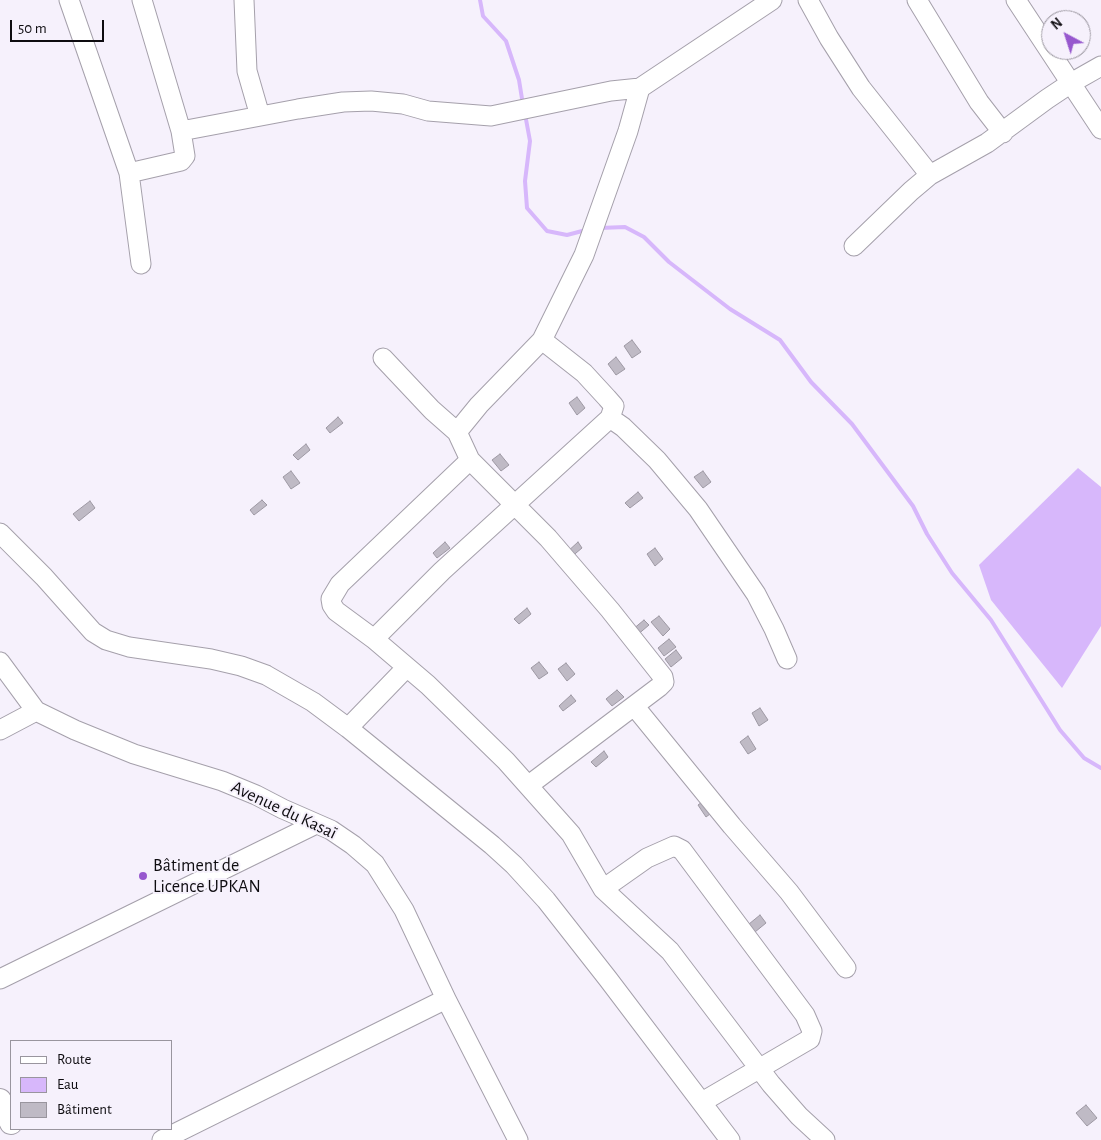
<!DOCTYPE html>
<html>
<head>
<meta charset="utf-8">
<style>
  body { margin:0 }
  #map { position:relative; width:1101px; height:1140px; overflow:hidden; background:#f6f1fc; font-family:"Alegreya Sans",sans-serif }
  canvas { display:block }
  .legend { position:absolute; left:10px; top:1040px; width:162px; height:90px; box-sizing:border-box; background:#f6f1fc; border:1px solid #99959e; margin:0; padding:6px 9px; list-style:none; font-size:15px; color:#0e0c10 }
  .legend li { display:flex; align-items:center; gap:10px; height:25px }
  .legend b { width:25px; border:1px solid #99959e }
  .north { position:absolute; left:1041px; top:10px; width:50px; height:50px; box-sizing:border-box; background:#f6f1fc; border:1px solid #99959e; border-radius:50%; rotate:320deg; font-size:14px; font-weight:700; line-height:20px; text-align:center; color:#0e0c10 }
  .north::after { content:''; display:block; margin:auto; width:18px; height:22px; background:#9758ce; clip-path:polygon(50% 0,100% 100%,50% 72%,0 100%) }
  .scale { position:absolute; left:10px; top:20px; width:94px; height:22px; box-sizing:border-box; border:2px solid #0e0c10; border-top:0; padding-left:6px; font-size:15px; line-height:18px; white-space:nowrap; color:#0e0c10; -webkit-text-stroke:4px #f6f1fc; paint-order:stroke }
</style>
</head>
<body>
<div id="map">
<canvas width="1101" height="1140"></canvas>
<ul class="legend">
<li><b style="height:6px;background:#fff"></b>Route</li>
<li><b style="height:14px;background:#d7b7fb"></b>Eau</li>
<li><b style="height:14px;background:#bfbac5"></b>Bâtiment</li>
</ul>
<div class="north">N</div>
<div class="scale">50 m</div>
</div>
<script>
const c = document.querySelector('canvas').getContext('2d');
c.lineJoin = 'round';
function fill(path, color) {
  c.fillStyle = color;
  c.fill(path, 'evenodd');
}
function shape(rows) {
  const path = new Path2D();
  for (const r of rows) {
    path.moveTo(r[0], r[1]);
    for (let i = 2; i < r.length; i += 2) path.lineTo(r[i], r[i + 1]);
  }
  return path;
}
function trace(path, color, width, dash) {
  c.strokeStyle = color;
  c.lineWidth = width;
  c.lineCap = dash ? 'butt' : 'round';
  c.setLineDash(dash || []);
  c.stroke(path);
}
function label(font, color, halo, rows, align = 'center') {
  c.font = font + ' "Alegreya Sans",sans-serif';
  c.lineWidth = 4;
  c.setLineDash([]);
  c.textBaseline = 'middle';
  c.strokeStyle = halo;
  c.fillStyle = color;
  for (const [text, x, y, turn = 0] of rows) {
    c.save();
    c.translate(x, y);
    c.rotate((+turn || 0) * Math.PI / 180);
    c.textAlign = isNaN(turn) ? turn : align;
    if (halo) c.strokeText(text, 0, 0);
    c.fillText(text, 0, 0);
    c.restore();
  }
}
fill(shape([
  [1078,468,1101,487,1101,626,1062,688,991,600,979,565]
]), '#d7b7fb');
trace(shape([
  [480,0,483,16,506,41,519,80,523,105],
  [525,114,530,141,525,181,527,208,547,231,567,235,586,230],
  [600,228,625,227,644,237,669,262,730,309,780,340,811,382,852,424,913,506,927,534,952,573,991,620,1060,730,1084,758,1101,768]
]), '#d7b7fb', 4);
const building = shape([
  [632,340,641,352,632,358,624,346,632,340],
  [616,357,625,369,616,375,608,364,616,357],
  [577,397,585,408,577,415,569,403,577,397],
  [338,417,343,423,330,433,326,428,338,417],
  [306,444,310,450,298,460,293,455,306,444],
  [500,454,509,465,501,471,492,460,500,454],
  [291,471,300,483,291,489,283,477,291,471],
  [703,471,711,482,703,488,694,477,703,471],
  [638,492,643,498,630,508,625,503,638,492],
  [262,500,267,505,254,515,250,510,262,500],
  [90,501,95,508,79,521,73,514,90,501],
  [445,542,450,548,437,558,433,553,445,542],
  [578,542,582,548,570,558,566,553,578,542],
  [655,548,663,559,655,566,647,554,655,548],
  [527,608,531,614,519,624,514,619,527,608],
  [659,616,670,629,663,636,651,622,659,616],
  [644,620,649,625,636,636,632,630,644,620],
  [669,639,676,647,664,656,658,648,669,639],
  [676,650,682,658,671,667,665,659,676,650],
  [539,662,548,673,539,679,531,668,539,662],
  [566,663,575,674,567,681,558,669,566,663],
  [617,690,624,697,612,706,606,699,617,690],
  [571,695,576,701,563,711,559,706,571,695],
  [760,708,768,720,759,726,752,713,760,708],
  [748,736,756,749,748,754,740,742,748,736],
  [604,751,608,757,596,767,591,762,604,751],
  [706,799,714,811,706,817,698,805,706,799],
  [760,915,766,923,755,932,749,924,760,915],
  [1086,1105,1097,1118,1087,1126,1076,1113,1086,1105]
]);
fill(building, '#bfbac5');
trace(building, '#9d98a3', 1);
const minor = shape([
  [69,0,129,173,141,264],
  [142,0,181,131],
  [244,0,247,71,260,116],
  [808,0,829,38,861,88,930,175],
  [917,0,979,102,1003,133],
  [1016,0,1101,129],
  [129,173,181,161,185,156,181,131,298,109,343,102,371,101,403,104,428,111,491,116,611,91,640,88,772,0],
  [854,246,911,191,930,175,987,143,1047,99,1071,83,1101,66],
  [383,358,432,410,457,432,470,460,548,538,610,610,663,677,664,682,659,687,529,785],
  [610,418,623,427,657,460,698,509,756,594,774,629,787,659],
  [457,432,479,405,542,340,584,255,628,131,640,88],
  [470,460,340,584,331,599,332,605,336,611,374,639,428,685,506,761,571,834,603,889,670,951,771,1084,799,1116,825,1140],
  [0,533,44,577,93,632,106,640,129,647,211,659,241,666,266,675,313,702,348,728,492,845,514,865,546,900,608,979,730,1140],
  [374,639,442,571,610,418,614,406,607,398,584,373,542,340],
  [0,662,36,711,75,730,134,754,222,781,256,795,283,809,331,830,353,845,375,864,404,910,446,999,518,1140],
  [635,707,732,826,789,892,846,968],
  [348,728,407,667],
  [0,730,36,711],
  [603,889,647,858,674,846,682,850,805,1015,812,1031,810,1039,702,1102],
  [0,979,316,824],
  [162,1140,446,999]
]);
const major = shape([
  [0,1100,11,1123]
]);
trace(minor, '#a5a0ab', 21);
trace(major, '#a5a0ab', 24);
trace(minor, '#fff', 19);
trace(major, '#fff', 22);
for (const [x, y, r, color] of [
  [143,876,5,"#9758ce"]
]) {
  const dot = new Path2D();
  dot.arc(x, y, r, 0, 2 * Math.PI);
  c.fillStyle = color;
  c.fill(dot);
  trace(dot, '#f6f1fc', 2);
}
label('18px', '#0e0c10', '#f6f1fc', [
  ["Avenue du Kasaï",284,810,25]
]);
label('18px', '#0e0c10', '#f6f1fc', [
  ["Bâtiment de",153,866],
  ["Licence UPKAN",153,887]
], 'left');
</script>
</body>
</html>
